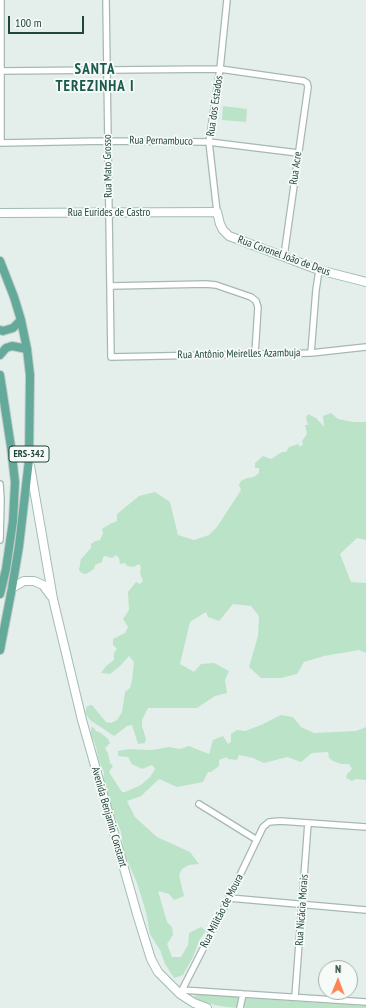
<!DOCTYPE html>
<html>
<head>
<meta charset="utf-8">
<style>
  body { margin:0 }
  #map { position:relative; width:366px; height:1008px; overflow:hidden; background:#e4efeb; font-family:"PT Sans Narrow",sans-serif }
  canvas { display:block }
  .north { position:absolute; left:318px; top:960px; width:40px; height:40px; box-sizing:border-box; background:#f6fbf8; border:1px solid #a1b2ac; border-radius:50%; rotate:1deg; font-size:11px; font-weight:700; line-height:16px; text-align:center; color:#21443b }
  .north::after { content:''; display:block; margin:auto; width:14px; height:18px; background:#ff8253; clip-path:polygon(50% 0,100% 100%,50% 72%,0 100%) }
  .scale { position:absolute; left:8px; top:16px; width:76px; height:18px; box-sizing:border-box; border:2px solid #21443b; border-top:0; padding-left:5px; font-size:12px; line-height:14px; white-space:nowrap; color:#21443b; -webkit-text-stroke:3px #f6fbf8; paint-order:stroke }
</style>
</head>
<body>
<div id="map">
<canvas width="366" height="1008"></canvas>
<div class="north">N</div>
<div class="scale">100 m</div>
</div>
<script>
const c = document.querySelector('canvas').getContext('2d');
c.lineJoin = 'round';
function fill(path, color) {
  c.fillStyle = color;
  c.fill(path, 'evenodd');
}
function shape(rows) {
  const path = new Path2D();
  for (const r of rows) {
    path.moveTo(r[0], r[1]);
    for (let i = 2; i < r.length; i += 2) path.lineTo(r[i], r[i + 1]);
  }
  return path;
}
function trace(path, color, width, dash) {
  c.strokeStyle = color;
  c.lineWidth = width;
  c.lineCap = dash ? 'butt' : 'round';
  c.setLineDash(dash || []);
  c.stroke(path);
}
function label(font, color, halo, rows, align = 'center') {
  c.font = font + ' "PT Sans Narrow",sans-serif';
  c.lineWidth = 3.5;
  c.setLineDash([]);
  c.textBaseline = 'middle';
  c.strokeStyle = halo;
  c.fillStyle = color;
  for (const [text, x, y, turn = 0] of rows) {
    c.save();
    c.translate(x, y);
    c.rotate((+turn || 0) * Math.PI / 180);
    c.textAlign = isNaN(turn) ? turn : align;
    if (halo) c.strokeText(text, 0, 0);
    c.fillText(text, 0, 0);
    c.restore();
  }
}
fill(shape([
  [223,106,247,109,246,122,222,120],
  [331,413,338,419,353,422,366,422,366,540,357,538,340,554,351,582,366,583,366,653,359,650,324,656,304,662,297,674,281,678,261,678,249,667,258,636,259,616,251,606,233,604,219,621,208,617,206,612,190,622,180,664,194,672,201,664,214,663,229,671,225,680,227,693,215,696,197,708,148,708,142,720,142,726,146,739,145,743,138,744,132,725,127,726,114,736,90,720,85,713,87,706,92,705,106,722,111,723,117,720,122,712,125,692,130,688,132,680,134,662,129,656,120,666,110,674,101,673,106,666,114,660,114,653,117,649,113,645,113,639,125,633,128,627,123,619,129,610,128,592,136,582,140,584,143,581,140,573,141,567,139,564,133,567,127,566,125,563,120,564,119,558,116,555,112,558,105,556,103,557,102,562,95,565,94,569,86,574,82,573,79,570,81,559,91,548,91,544,95,541,100,540,103,533,102,529,110,524,117,521,117,514,139,496,155,492,170,502,178,535,194,540,209,535,217,527,241,490,239,485,241,481,247,478,254,477,259,473,259,468,255,468,255,463,263,456,271,459,282,452,286,452,289,447,298,444,300,447,303,444,302,441,307,434,305,425,308,425,306,418,308,414,316,418,324,427,323,416],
  [281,715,293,717,301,727,314,733,356,731,366,727,366,780,356,779,352,781,346,778,347,774,352,769,349,764,341,764,333,761,329,758,328,752,312,753,301,762,287,757,264,763,253,758,239,755,237,760,228,759,227,757,219,760,219,766,211,772,208,772,203,782,177,787,159,779,141,796,127,801,135,817,157,837,190,852,199,864,189,865,182,869,179,875,184,896,174,900,169,894,158,891,167,922,172,927,173,935,167,944,172,957,181,957,188,945,189,933,201,927,206,931,200,939,193,957,183,975,174,978,165,964,160,950,150,934,146,912,137,883,124,853,121,832,108,800,103,783,104,772,99,762,96,747,91,734,91,727,94,728,96,731,101,733,108,739,110,743,105,748,108,753,110,763,113,766,109,772,122,792,125,792,141,785,150,777,155,769,152,765,142,769,132,764,128,757,118,756,118,751,129,749,152,750,169,747,180,749,189,746,209,754,213,740,223,736,228,744,231,742,231,734,237,730,245,731,261,725],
  [197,992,240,997,238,1008,219,1006,201,1001,194,997],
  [246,998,366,1006,366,1008,244,1008]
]), '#bbe3c7');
const street = shape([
  [1,0,1,142],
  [106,0,111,357,311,353,366,347],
  [0,71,220,69,304,81,307,83,308,87,284,256],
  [0,143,107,141,209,142,298,153],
  [217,212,209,142,220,69,227,0],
  [111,286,206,284,216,285,251,297,256,301,258,307,255,354],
  [311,353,316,290,319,270],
  [0,484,1,500,0,540],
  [199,804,257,840],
  [229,898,366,910],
  [182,990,366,1002],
  [180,994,229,898,263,827,269,822,280,821,366,827],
  [295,997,308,823],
  [240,1008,243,994]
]);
const secondary = shape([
  [0,213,217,212,220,224,223,230,229,236,319,270,366,282],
  [30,466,53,599,82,720,137,914,151,959,158,972,180,994,194,1003,207,1008],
  [12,588,24,581,34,581,43,585,51,596]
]);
const primary = shape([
  [0,261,14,297,21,320,27,349,30,375,29,460,19,546,12,588,0,650],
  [0,330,3,331,13,328,21,320],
  [0,355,6,348,12,346,27,349],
  [0,375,11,447,15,482,13,521,6,569,0,594]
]);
trace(street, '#a6b8b3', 8);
trace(secondary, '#a1bcb4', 10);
trace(primary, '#c1cbc8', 10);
trace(street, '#fff', 5.5);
trace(secondary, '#fff', 8);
trace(primary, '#64aa9a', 8);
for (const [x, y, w] of [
  [29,454,40]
]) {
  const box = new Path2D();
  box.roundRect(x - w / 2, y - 8, w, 16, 3);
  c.fillStyle = '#f6fbf8';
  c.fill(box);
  trace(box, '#21443b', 1);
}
label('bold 10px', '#21443b', null, [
  ["ERS-342",29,454]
]);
label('11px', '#21443b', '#f6fbf8', [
  ["Rua dos Estados",215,106,-82],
  ["Rua Pernambuco",161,141,1],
  ["Rua Mato Grosso",108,166,-91],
  ["Rua Acre",296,168,-82],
  ["Rua Eurides de Castro",109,213],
  ["Rua Coronel João de Deus",284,256,20],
  ["Rua Antônio Meirelles Azambuja",239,354,-1],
  ["Avenida Benjamin Constant",109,817,74],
  ["Rua Nicácia Morais",302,910,-86],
  ["Rua Militão de Moura",222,911,-63]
]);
c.letterSpacing = '1px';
label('bold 15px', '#1a594b', '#f6fbf8', [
  ["SANTA",95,70],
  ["TEREZINHA I",95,87]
]);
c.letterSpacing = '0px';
</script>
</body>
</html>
